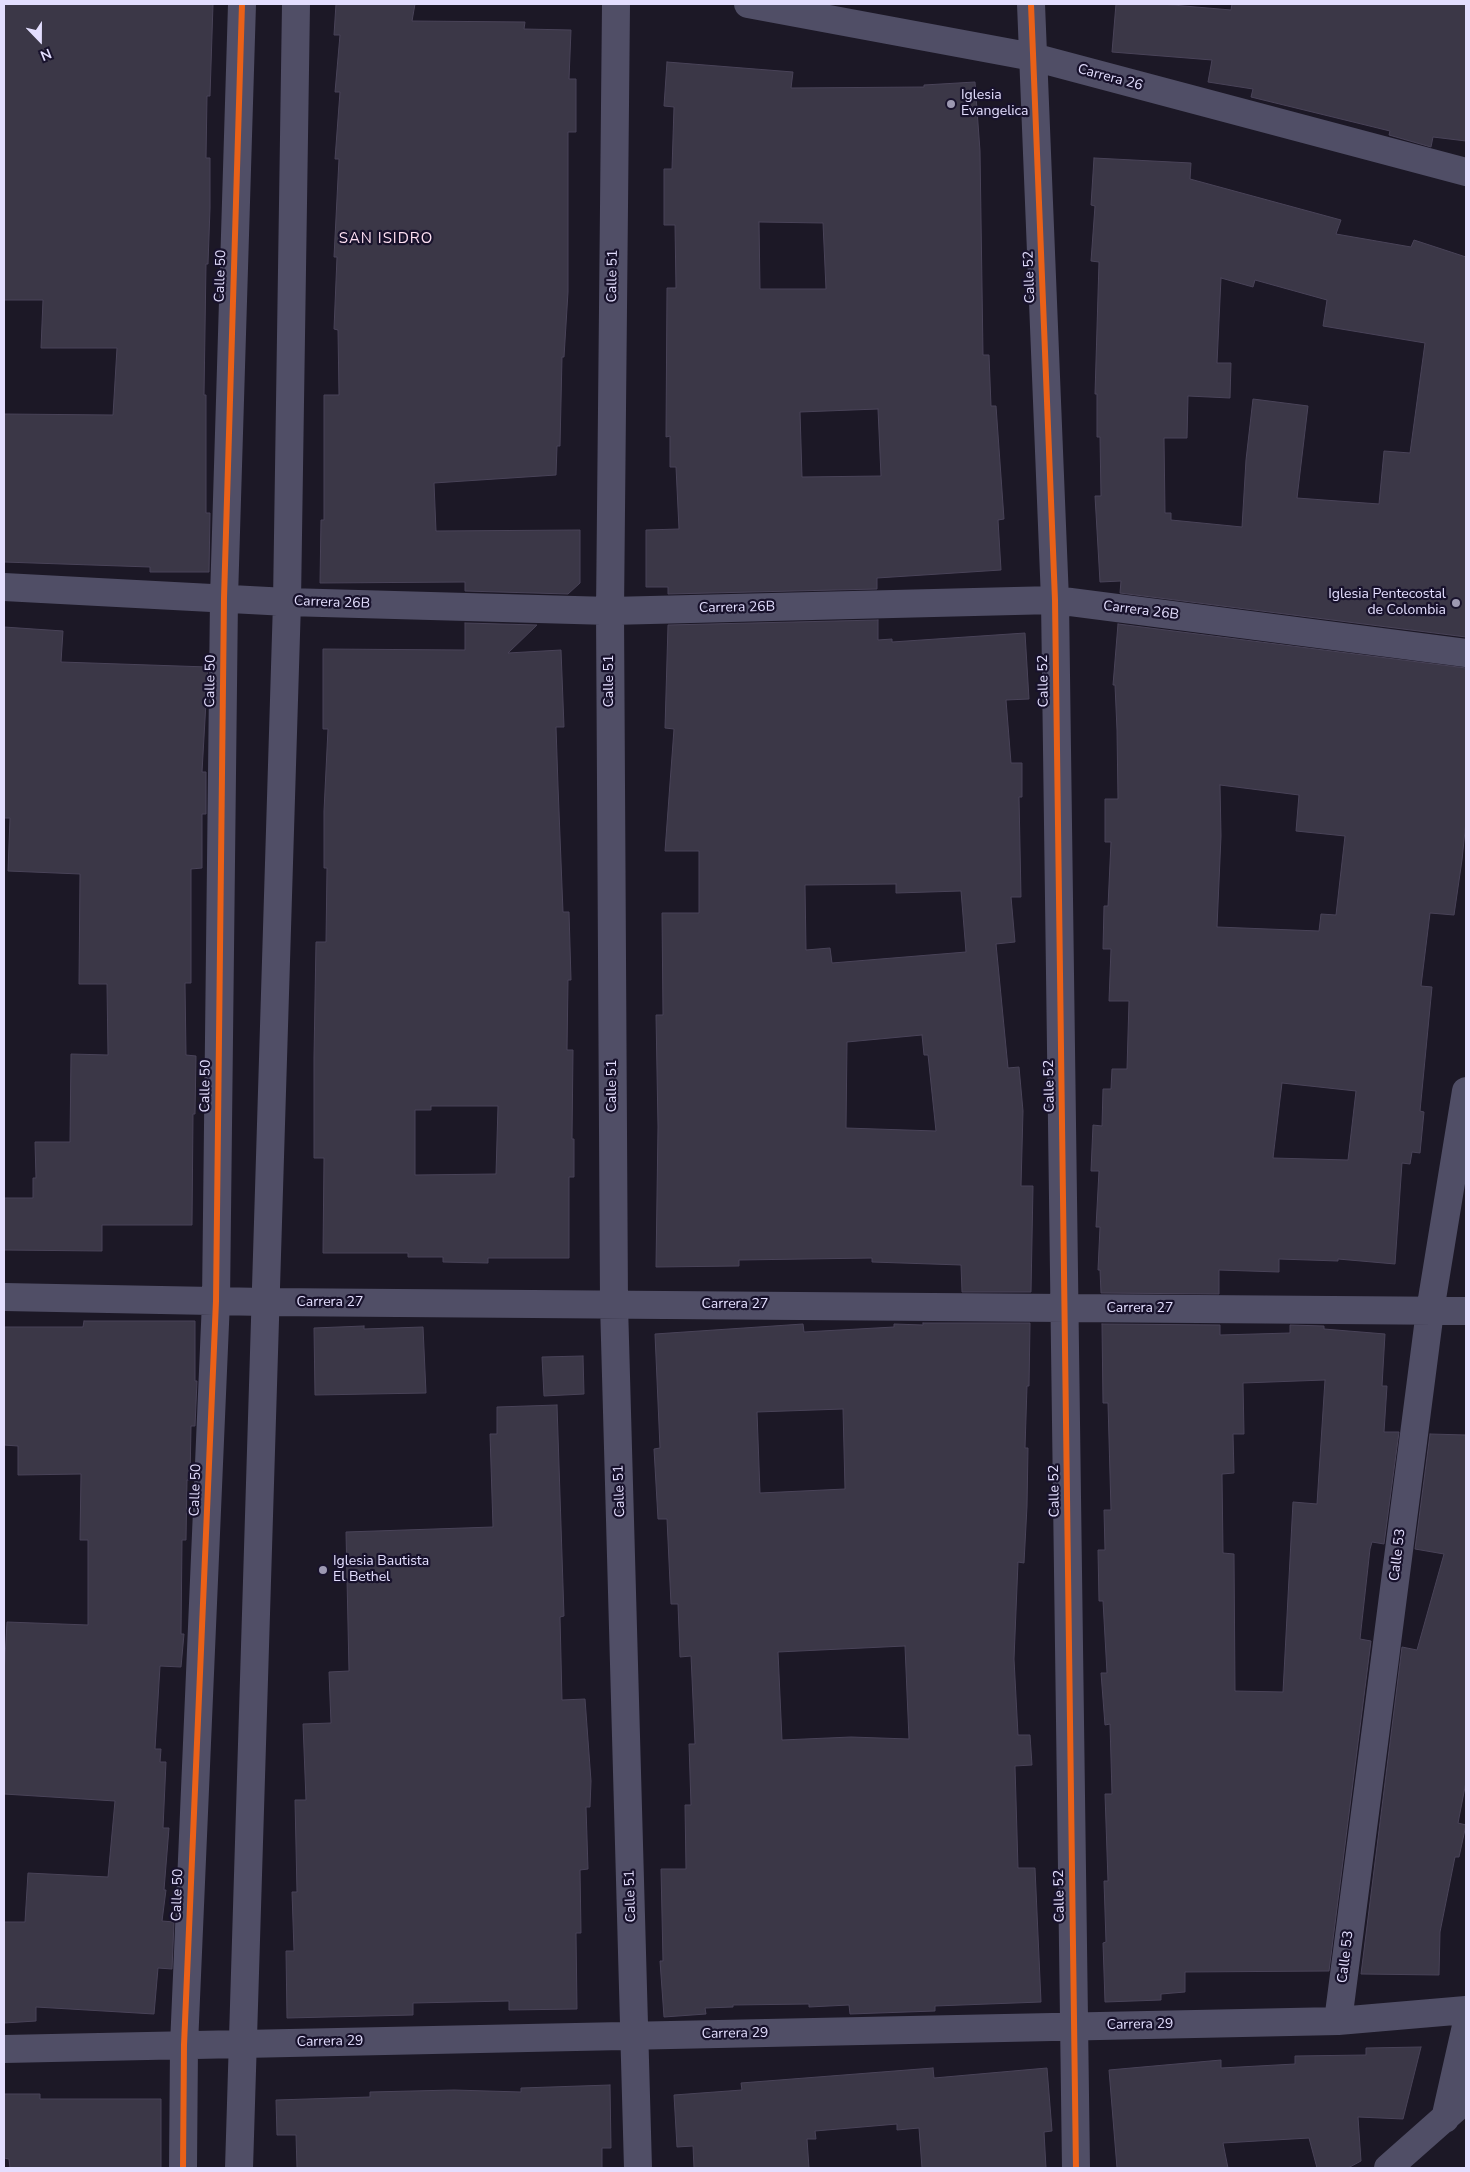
<!DOCTYPE html>
<html>
<head>
<meta charset="utf-8">
<style>
  body { margin:0 }
  #map { position:relative; width:1470px; height:2172px; overflow:hidden; background:#1c1826; font-family:"Nunito Sans",sans-serif }
  canvas { display:block }
  .frame { position:absolute; inset:0; border:5px solid #e3defe; pointer-events:none }
  .north { position:absolute; left:15px; top:15px; width:50px; height:50px; -webkit-text-stroke:4px #18122c; paint-order:stroke; rotate:158deg; font-size:14px; font-weight:700; line-height:20px; text-align:center; color:#e3defe }
  .north::after { content:''; display:block; margin:auto; width:18px; height:22px; background:#e3defe; clip-path:polygon(50% 0,100% 100%,50% 72%,0 100%) }
</style>
</head>
<body>
<div id="map">
<canvas width="1470" height="2172"></canvas>
<div class="frame"></div>
<div class="north">N</div>
</div>
<script>
const c = document.querySelector('canvas').getContext('2d');
c.lineJoin = 'round';
function fill(path, color) {
  c.fillStyle = color;
  c.fill(path, 'evenodd');
}
function shape(rows) {
  const path = new Path2D();
  for (const r of rows) {
    path.moveTo(r[0], r[1]);
    for (let i = 2; i < r.length; i += 2) path.lineTo(r[i], r[i + 1]);
  }
  return path;
}
function trace(path, color, width, dash) {
  c.strokeStyle = color;
  c.lineWidth = width;
  c.lineCap = dash ? 'butt' : 'round';
  c.setLineDash(dash || []);
  c.stroke(path);
}
function label(font, color, halo, rows, align = 'center') {
  c.font = font + ' "Nunito Sans",sans-serif';
  c.lineWidth = 4.5;
  c.setLineDash([]);
  c.textBaseline = 'middle';
  c.strokeStyle = halo;
  c.fillStyle = color;
  for (const [text, x, y, turn = 0] of rows) {
    c.save();
    c.translate(x, y);
    c.rotate((+turn || 0) * Math.PI / 180);
    c.textAlign = isNaN(turn) ? turn : align;
    if (halo) c.strokeText(text, 0, 0);
    c.fillText(text, 0, 0);
    c.restore();
  }
}
const building = shape([
  [4,4,213,4,210,96,207,96,206,158,210,158,210,208,208,264,206,264,204,395,206,395,206,513,210,513,209,572,150,572,150,567,4,562,4,414,113,415,117,348,41,348,43,300,4,300,4,4],
  [336,4,415,4,412,21,525,22,524,29,571,30,569,79,576,79,576,132,568,132,568,292,564,357,562,357,560,446,557,446,556,475,434,483,436,531,580,530,580,583,568,594,465,591,465,582,320,583,321,520,324,520,324,395,339,395,338,330,334,329,337,257,334,257,339,159,335,159,340,92,335,92,340,35,334,35,336,4],
  [1116,4,1161,4,1231,10,1232,4,1466,4,1466,141,1433,137,1431,147,1389,135,1390,131,1251,97,1253,89,1208,82,1212,60,1112,52,1116,4],
  [667,62,793,72,791,88,924,87,924,85,975,82,980,151,983,355,989,355,991,406,996,406,1004,519,998,520,1001,570,877,578,877,589,668,594,668,587,646,587,646,530,679,529,676,467,670,467,670,436,666,437,667,288,676,288,675,225,664,225,664,169,672,169,674,107,664,106,667,62],
  [759,222,823,223,826,289,760,289,759,222],
  [878,409,881,476,802,477,800,412,878,409],
  [1094,158,1191,163,1190,179,1341,220,1336,234,1411,247,1414,240,1466,257,1466,637,1120,593,1121,581,1100,582,1095,496,1101,496,1100,437,1097,437,1097,394,1095,394,1099,262,1091,261,1095,206,1091,205,1094,158],
  [1221,278,1253,287,1255,280,1327,300,1323,326,1425,343,1410,453,1384,451,1379,504,1297,498,1308,406,1253,399,1246,460,1242,527,1171,520,1171,513,1165,513,1164,438,1187,438,1188,396,1230,398,1231,363,1217,363,1221,278],
  [878,620,878,640,892,639,892,642,1025,633,1029,699,1006,700,1011,763,1022,763,1022,797,1019,797,1021,897,1011,897,1015,942,996,944,1008,1068,1019,1067,1023,1111,1021,1186,1033,1186,1031,1292,962,1292,961,1265,872,1262,872,1258,739,1260,739,1266,656,1267,658,1127,656,1015,663,1015,662,913,699,913,699,851,665,851,674,729,665,728,668,625,878,620],
  [896,884,896,893,961,891,966,952,832,963,830,948,806,950,805,885,896,884],
  [922,1035,924,1055,928,1055,936,1131,846,1128,847,1042,922,1035],
  [465,623,537,625,508,653,561,650,564,727,556,727,558,786,563,912,569,912,571,980,568,980,567,1050,573,1050,572,1139,574,1139,574,1177,569,1177,569,1258,488,1258,488,1263,443,1262,443,1257,408,1257,408,1253,323,1253,324,1158,314,1158,314,1057,316,942,326,942,327,868,324,868,324,811,328,729,323,729,323,649,465,650,465,623],
  [431,1106,498,1106,496,1174,415,1175,415,1110,431,1110,431,1106],
  [1118,624,1466,668,1466,821,1462,860,1454,915,1430,913,1421,986,1432,987,1420,1111,1424,1112,1420,1153,1412,1152,1410,1164,1402,1163,1395,1264,1338,1259,1338,1261,1279,1259,1279,1272,1219,1270,1219,1294,1101,1293,1100,1270,1098,1270,1100,1227,1096,1227,1099,1171,1091,1171,1093,1125,1102,1126,1103,1089,1111,1089,1112,1069,1127,1069,1129,1001,1109,1001,1111,949,1103,949,1104,906,1108,906,1111,842,1105,842,1105,799,1118,799,1117,730,1115,685,1113,685,1118,624],
  [1220,785,1299,795,1296,831,1345,836,1336,915,1321,914,1319,931,1217,927,1221,836,1220,785],
  [1282,1083,1356,1091,1348,1160,1273,1158,1282,1083],
  [4,627,63,631,61,662,208,667,202,772,206,772,206,814,202,814,202,868,191,869,191,983,185,983,186,1055,196,1056,195,1114,193,1114,192,1225,102,1225,102,1251,4,1250,4,1198,33,1198,33,1178,36,1178,35,1142,70,1142,71,1054,108,1055,107,984,79,984,80,874,8,871,10,818,4,818,4,627],
  [84,1321,195,1321,195,1381,197,1381,195,1426,191,1426,190,1480,187,1480,186,1540,182,1540,181,1634,184,1634,181,1667,160,1666,155,1749,161,1749,160,1762,166,1762,163,1828,169,1828,164,1890,166,1890,162,1921,174,1922,172,1969,158,1968,154,2014,36,2007,36,2021,4,2023,4,1922,25,1922,28,1873,108,1877,115,1801,4,1794,4,1675,7,1622,88,1625,88,1540,80,1540,81,1474,18,1475,18,1446,4,1445,4,1327,83,1327,84,1321],
  [923,1323,1030,1323,1029,1386,1027,1386,1025,1448,1028,1448,1027,1506,1024,1563,1018,1562,1014,1659,1018,1735,1030,1735,1032,1765,1015,1766,1018,1868,1035,1868,1041,2002,935,2006,935,2011,850,2014,849,2005,809,2007,809,2004,733,2005,733,2007,705,2008,706,2014,664,2017,660,1961,663,1961,661,1869,686,1869,685,1805,691,1805,689,1744,695,1744,691,1656,680,1657,678,1604,671,1604,667,1519,658,1519,654,1449,660,1448,655,1334,803,1324,804,1332,894,1327,894,1324,923,1325,923,1323],
  [843,1409,845,1489,760,1493,757,1412,843,1409],
  [905,1646,909,1739,851,1737,782,1740,778,1652,905,1646],
  [1102,1324,1220,1325,1220,1335,1290,1333,1290,1325,1324,1326,1324,1329,1385,1334,1382,1386,1387,1386,1384,1432,1399,1432,1384,1544,1372,1542,1370,1549,1360,1639,1371,1641,1329,1971,1185,1972,1185,1992,1161,1994,1161,2000,1105,2002,1103,1943,1106,1942,1104,1881,1108,1881,1105,1794,1112,1794,1110,1724,1105,1725,1101,1673,1107,1673,1103,1601,1099,1601,1098,1550,1105,1550,1104,1510,1111,1510,1108,1403,1103,1403,1102,1324],
  [1325,1380,1317,1504,1293,1502,1283,1692,1235,1691,1234,1554,1223,1553,1222,1474,1234,1473,1233,1434,1244,1434,1243,1383,1325,1380],
  [364,1326,364,1329,423,1327,426,1393,315,1395,314,1328,364,1326],
  [583,1356,584,1394,544,1396,542,1357,583,1356],
  [557,1405,564,1616,560,1617,562,1700,585,1699,591,1781,590,1807,586,1807,588,1869,580,1870,581,1933,576,1933,577,2009,509,2010,509,2001,413,2003,413,2015,287,2018,286,1951,294,1951,292,1892,297,1892,295,1800,306,1800,303,1724,331,1723,329,1672,349,1671,346,1532,493,1527,490,1434,497,1434,497,1407,557,1405],
  [1430,1434,1466,1435,1466,1782,1458,1823,1466,1825,1459,1857,1455,1857,1440,1932,1439,1975,1361,1974,1402,1647,1417,1650,1444,1554,1415,1549,1430,1434],
  [1421,2047,1403,2119,1358,2117,1361,2161,1348,2168,1317,2168,1309,2138,1223,2143,1228,2168,1117,2168,1109,2070,1221,2060,1221,2068,1295,2064,1295,2056,1366,2055,1366,2048,1421,2047],
  [933,2068,934,2078,1047,2068,1052,2131,1044,2132,1046,2168,922,2168,919,2128,897,2130,897,2124,815,2131,816,2139,807,2139,809,2168,694,2168,693,2146,677,2147,674,2095,742,2090,741,2083,933,2068],
  [610,2085,611,2148,602,2148,602,2168,297,2168,296,2135,277,2135,276,2100,370,2097,370,2092,454,2090,521,2092,521,2088,610,2085],
  [4,2094,40,2094,40,2099,161,2099,161,2168,10,2168,9,2159,4,2158,4,2094]
]);
fill(building, '#3b3747');
trace(building, '#494358', 1);
trace(shape([
  [616,4,610,611,614,1304,638,2168],
  [748,4,1033,57,1466,172],
  [1031,4,1055,600,1076,2168],
  [4,587,287,602,610,611,1055,600,1466,653],
  [4,1297,265,1302,1466,1311],
  [1338,2021,1430,1311,1466,1091],
  [4,2049,1338,2021,1466,2010],
  [1445,2119,1466,2026],
  [183,2168,184,2045,216,1301,224,598,242,4],
  [239,2168,287,602,296,4],
  [1388,2168,1466,2099]
]), '#504e66', 28);
trace(shape([
  [1031,4,1055,600,1076,2168],
  [183,2168,184,2045,216,1301,224,598,242,4]
]), '#ea6118', 6);
for (const [x, y, r, color] of [
  [951,104,5,"#9d99b2"],
  [1456,603,5,"#9d99b2"],
  [323,1570,5,"#9d99b2"]
]) {
  const dot = new Path2D();
  dot.arc(x, y, r, 0, 2 * Math.PI);
  c.fillStyle = color;
  c.fill(dot);
  trace(dot, '#18122c', 2);
}
label('14px', '#e3defe', '#18122c', [
  ["Carrera 26",1110,78,15],
  ["Calle 50",221,276,-88],
  ["Calle 51",613,276,-89],
  ["Calle 52",1030,277,-92],
  ["Carrera 26B",332,603,2],
  ["Carrera 26B",737,608,-1],
  ["Carrera 26B",1141,611,7],
  ["Calle 50",211,681,-89],
  ["Calle 51",610,681,-90],
  ["Calle 52",1044,681,-91],
  ["Calle 50",206,1086,-89],
  ["Calle 51",613,1086,-90],
  ["Calle 52",1050,1086,-91],
  ["Carrera 27",330,1303],
  ["Carrera 27",735,1305],
  ["Carrera 27",1140,1309],
  ["Calle 50",196,1490,-88],
  ["Calle 51",620,1491,-92],
  ["Calle 52",1055,1491,-91],
  ["Calle 53",1398,1555,-83],
  ["Calle 50",178,1895,-88],
  ["Calle 51",631,1896,-92],
  ["Calle 52",1060,1896,-91],
  ["Calle 53",1346,1957,-83],
  ["Carrera 29",1140,2025,-1],
  ["Carrera 29",735,2034,-1],
  ["Carrera 29",330,2042,-1]
]);
label('14px', '#e3defe', '#18122c', [
  ["Iglesia",961,96],
  ["Evangelica",961,112],
  ["Iglesia Pentecostal",1446,595,"right"],
  ["de Colombia",1446,611,"right"],
  ["Iglesia Bautista",333,1562],
  ["El Bethel",333,1578]
], 'left');
c.letterSpacing = '1px';
label('15px', '#fee0f2', '#18122c', [
  ["SAN ISIDRO",386,239]
]);
c.letterSpacing = '0px';
</script>
</body>
</html>
